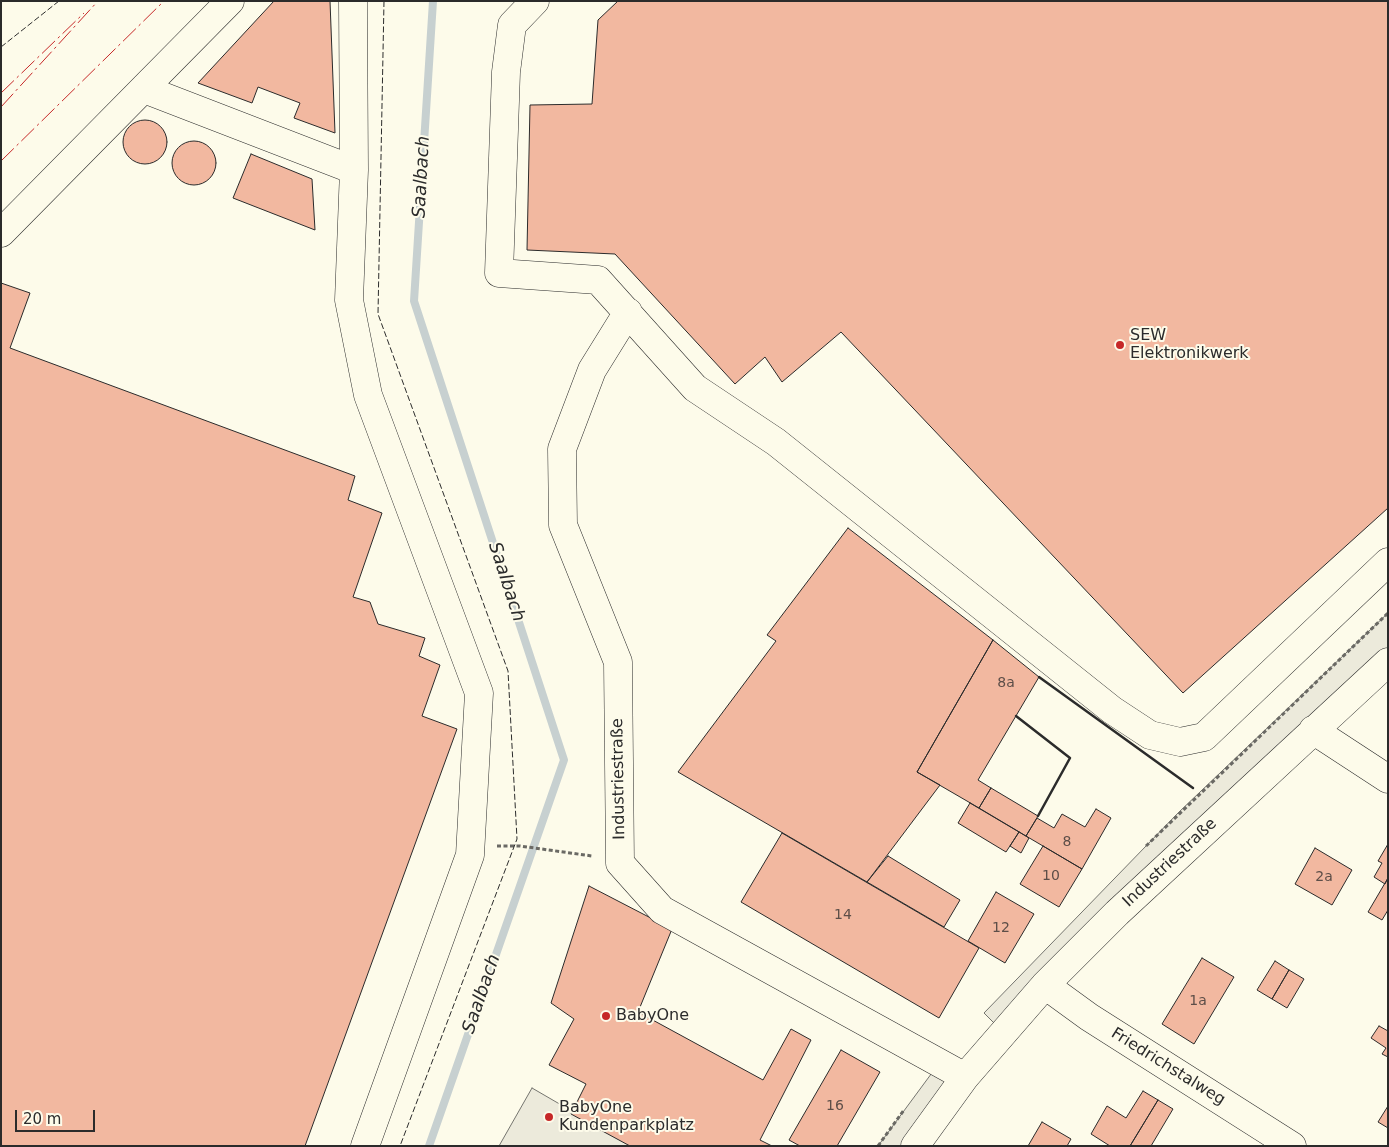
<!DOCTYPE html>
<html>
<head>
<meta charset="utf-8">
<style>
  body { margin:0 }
  #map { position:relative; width:1389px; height:1147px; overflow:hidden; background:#fdfbea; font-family:"DejaVu Sans",sans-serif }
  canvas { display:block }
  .frame { position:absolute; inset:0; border:2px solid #2b2b2b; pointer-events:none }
  .scale { position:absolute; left:15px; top:1110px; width:80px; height:22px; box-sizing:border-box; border:2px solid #2b2b2b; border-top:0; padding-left:6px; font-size:15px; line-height:18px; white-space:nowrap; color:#2b2b2b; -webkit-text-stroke:4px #fdfbea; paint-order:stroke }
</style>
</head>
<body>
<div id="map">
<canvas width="1389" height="1147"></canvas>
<div class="frame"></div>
<div class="scale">20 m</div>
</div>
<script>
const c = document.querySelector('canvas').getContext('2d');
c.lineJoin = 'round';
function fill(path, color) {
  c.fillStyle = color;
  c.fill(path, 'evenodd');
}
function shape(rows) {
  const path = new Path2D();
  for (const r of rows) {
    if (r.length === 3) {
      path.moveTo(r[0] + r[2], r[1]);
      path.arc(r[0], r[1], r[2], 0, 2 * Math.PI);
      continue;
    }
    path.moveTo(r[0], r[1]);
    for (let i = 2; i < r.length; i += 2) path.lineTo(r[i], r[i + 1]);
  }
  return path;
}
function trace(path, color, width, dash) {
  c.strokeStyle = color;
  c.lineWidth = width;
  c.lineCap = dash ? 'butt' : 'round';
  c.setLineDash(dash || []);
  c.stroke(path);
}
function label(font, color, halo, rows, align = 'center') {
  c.font = font + ' "DejaVu Sans",sans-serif';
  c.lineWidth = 4;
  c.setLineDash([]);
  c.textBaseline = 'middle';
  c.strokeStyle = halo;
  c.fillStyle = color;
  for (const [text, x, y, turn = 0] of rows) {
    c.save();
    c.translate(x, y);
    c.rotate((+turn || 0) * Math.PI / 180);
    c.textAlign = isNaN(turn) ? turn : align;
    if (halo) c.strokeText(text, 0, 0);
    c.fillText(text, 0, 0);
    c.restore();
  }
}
const parking = shape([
  [1388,613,1388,662,1003,1032,984,1013,1179,812,1388,613],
  [940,1062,965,1077,915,1146,878,1146,940,1062],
  [532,1088,632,1146,499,1146,532,1088]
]);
fill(parking, '#eceadb');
trace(parking, '#74746e', 1);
trace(shape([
  [429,1146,564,760,414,301,433,1]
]), '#c7d0d0', 8);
const building = shape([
  [274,1,330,1,335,133,294,118,300,103,258,87,252,103,198,83,274,1],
  [618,1,1388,1,1388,508,1183,693,841,332,782,382,765,357,735,384,615,254,527,250,530,105,592,104,598,20,618,1],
  [145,142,22],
  [194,163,22],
  [251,154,312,179,315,230,233,198,251,154],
  [1,283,30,293,10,348,355,476,348,500,382,513,353,597,370,602,378,624,425,638,419,656,440,665,422,716,457,729,305,1146,1,1146,1,283],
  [848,528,993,640,917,772,940,785,867,882,678,772,776,641,767,635,848,528],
  [993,640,1039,677,978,780,991,788,979,808,917,772,993,640],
  [991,788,1038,816,1026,836,979,808,991,788],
  [970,803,1019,832,1006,852,958,823,970,803],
  [1096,809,1111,818,1082,869,1026,836,1037,818,1054,828,1062,814,1085,827,1096,809],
  [1019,832,1029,838,1021,853,1010,846,1019,832],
  [782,833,979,948,939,1018,741,902,782,833],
  [1388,844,1388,878,1385,884,1374,877,1382,863,1378,861,1388,844],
  [1043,846,1082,869,1059,907,1020,884,1043,846],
  [1315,848,1352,870,1332,905,1295,884,1315,848],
  [888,856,960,900,944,927,867,882,888,856],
  [1388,878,1388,910,1382,920,1368,912,1388,878],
  [589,886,672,929,638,1012,763,1080,791,1029,811,1040,760,1140,772,1146,630,1146,571,1114,586,1084,549,1065,574,1019,551,1003,589,886],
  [996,892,1034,914,1005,963,968,941,996,892],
  [1202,958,1234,977,1194,1044,1162,1024,1202,958],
  [1275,961,1289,970,1272,999,1257,990,1275,961],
  [1289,970,1304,979,1287,1008,1272,999,1289,970],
  [1379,1026,1388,1031,1388,1057,1382,1054,1386,1048,1371,1038,1379,1026],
  [841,1050,880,1072,837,1146,800,1146,789,1140,841,1050],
  [1143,1091,1158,1100,1130,1146,1110,1146,1091,1134,1107,1106,1126,1118,1143,1091],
  [1158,1100,1173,1109,1151,1146,1130,1146,1158,1100],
  [1388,1106,1388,1128,1378,1122,1388,1106],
  [1042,1122,1071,1139,1067,1146,1028,1146,1042,1122]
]);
fill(building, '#f2b8a0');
trace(building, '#2b2b2b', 1);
const minor = shape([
  [353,1,354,170,349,300,368,395,479,693,470,855,365,1146],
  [535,1,512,25,506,72,499,273,598,280,695,388,776,442,1112,710,1150,735,1180,742,1204,737,1388,562],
  [144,89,354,170],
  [1,233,230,1],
  [628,312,592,370,562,449,563,525,618,662,620,863,662,910,965,1077],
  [1313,730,1388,779],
  [1045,985,1089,1017,1292,1146],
  [915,1146,965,1077,1045,985,1117,913,1388,662]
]);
trace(minor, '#2b2b2b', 29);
trace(shape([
  [497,846,520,846,592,856],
  [1146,846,1388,613],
  [878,1146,904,1110]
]), '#6a6964', 3, [4, 2.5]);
trace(minor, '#fdfbea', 28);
trace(shape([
  [384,1,378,314,508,671,517,839,400,1146],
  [1,47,59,1]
]), '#2b2b2b', 1, [6, 2.5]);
trace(shape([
  [1039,677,1193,788],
  [1016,716,1070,758,1038,816]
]), '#2b2b2b', 2.5);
trace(shape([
  [1,93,84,13],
  [1,107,98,1],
  [1,161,164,1]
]), '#c62828', 1, [18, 4, 2.5, 4]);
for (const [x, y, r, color] of [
  [1120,345,5,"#c62828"],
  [606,1016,5,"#c62828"],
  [549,1117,5,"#c62828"]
]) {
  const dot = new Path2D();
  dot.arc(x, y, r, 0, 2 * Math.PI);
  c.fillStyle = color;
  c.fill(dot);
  trace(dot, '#fdfbea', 2);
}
label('14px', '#5d4e48', null, [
  ["8a",1006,683],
  ["8",1067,842],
  ["10",1051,876],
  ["2a",1324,877],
  ["14",843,915],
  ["12",1001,928],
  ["1a",1198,1001],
  ["16",835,1106]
]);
label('16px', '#2b2b2b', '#fdfbea', [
  ["SEW",1130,336],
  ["Elektronikwerk",1130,354],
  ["BabyOne",616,1016],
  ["BabyOne",559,1108],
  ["Kundenparkplatz",559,1126]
], 'left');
label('16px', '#2b2b2b', '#fdfbea', [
  ["Industriestraße",619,779,-91],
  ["Industriestraße",1170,863,-43],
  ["Friedrichstalweg",1168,1067,32]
]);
label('italic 18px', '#2b2b2b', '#fdfbea', [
  ["Saalbach",422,177,-87],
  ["Saalbach",506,582,72],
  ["Saalbach",482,994,-71]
]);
</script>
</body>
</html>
